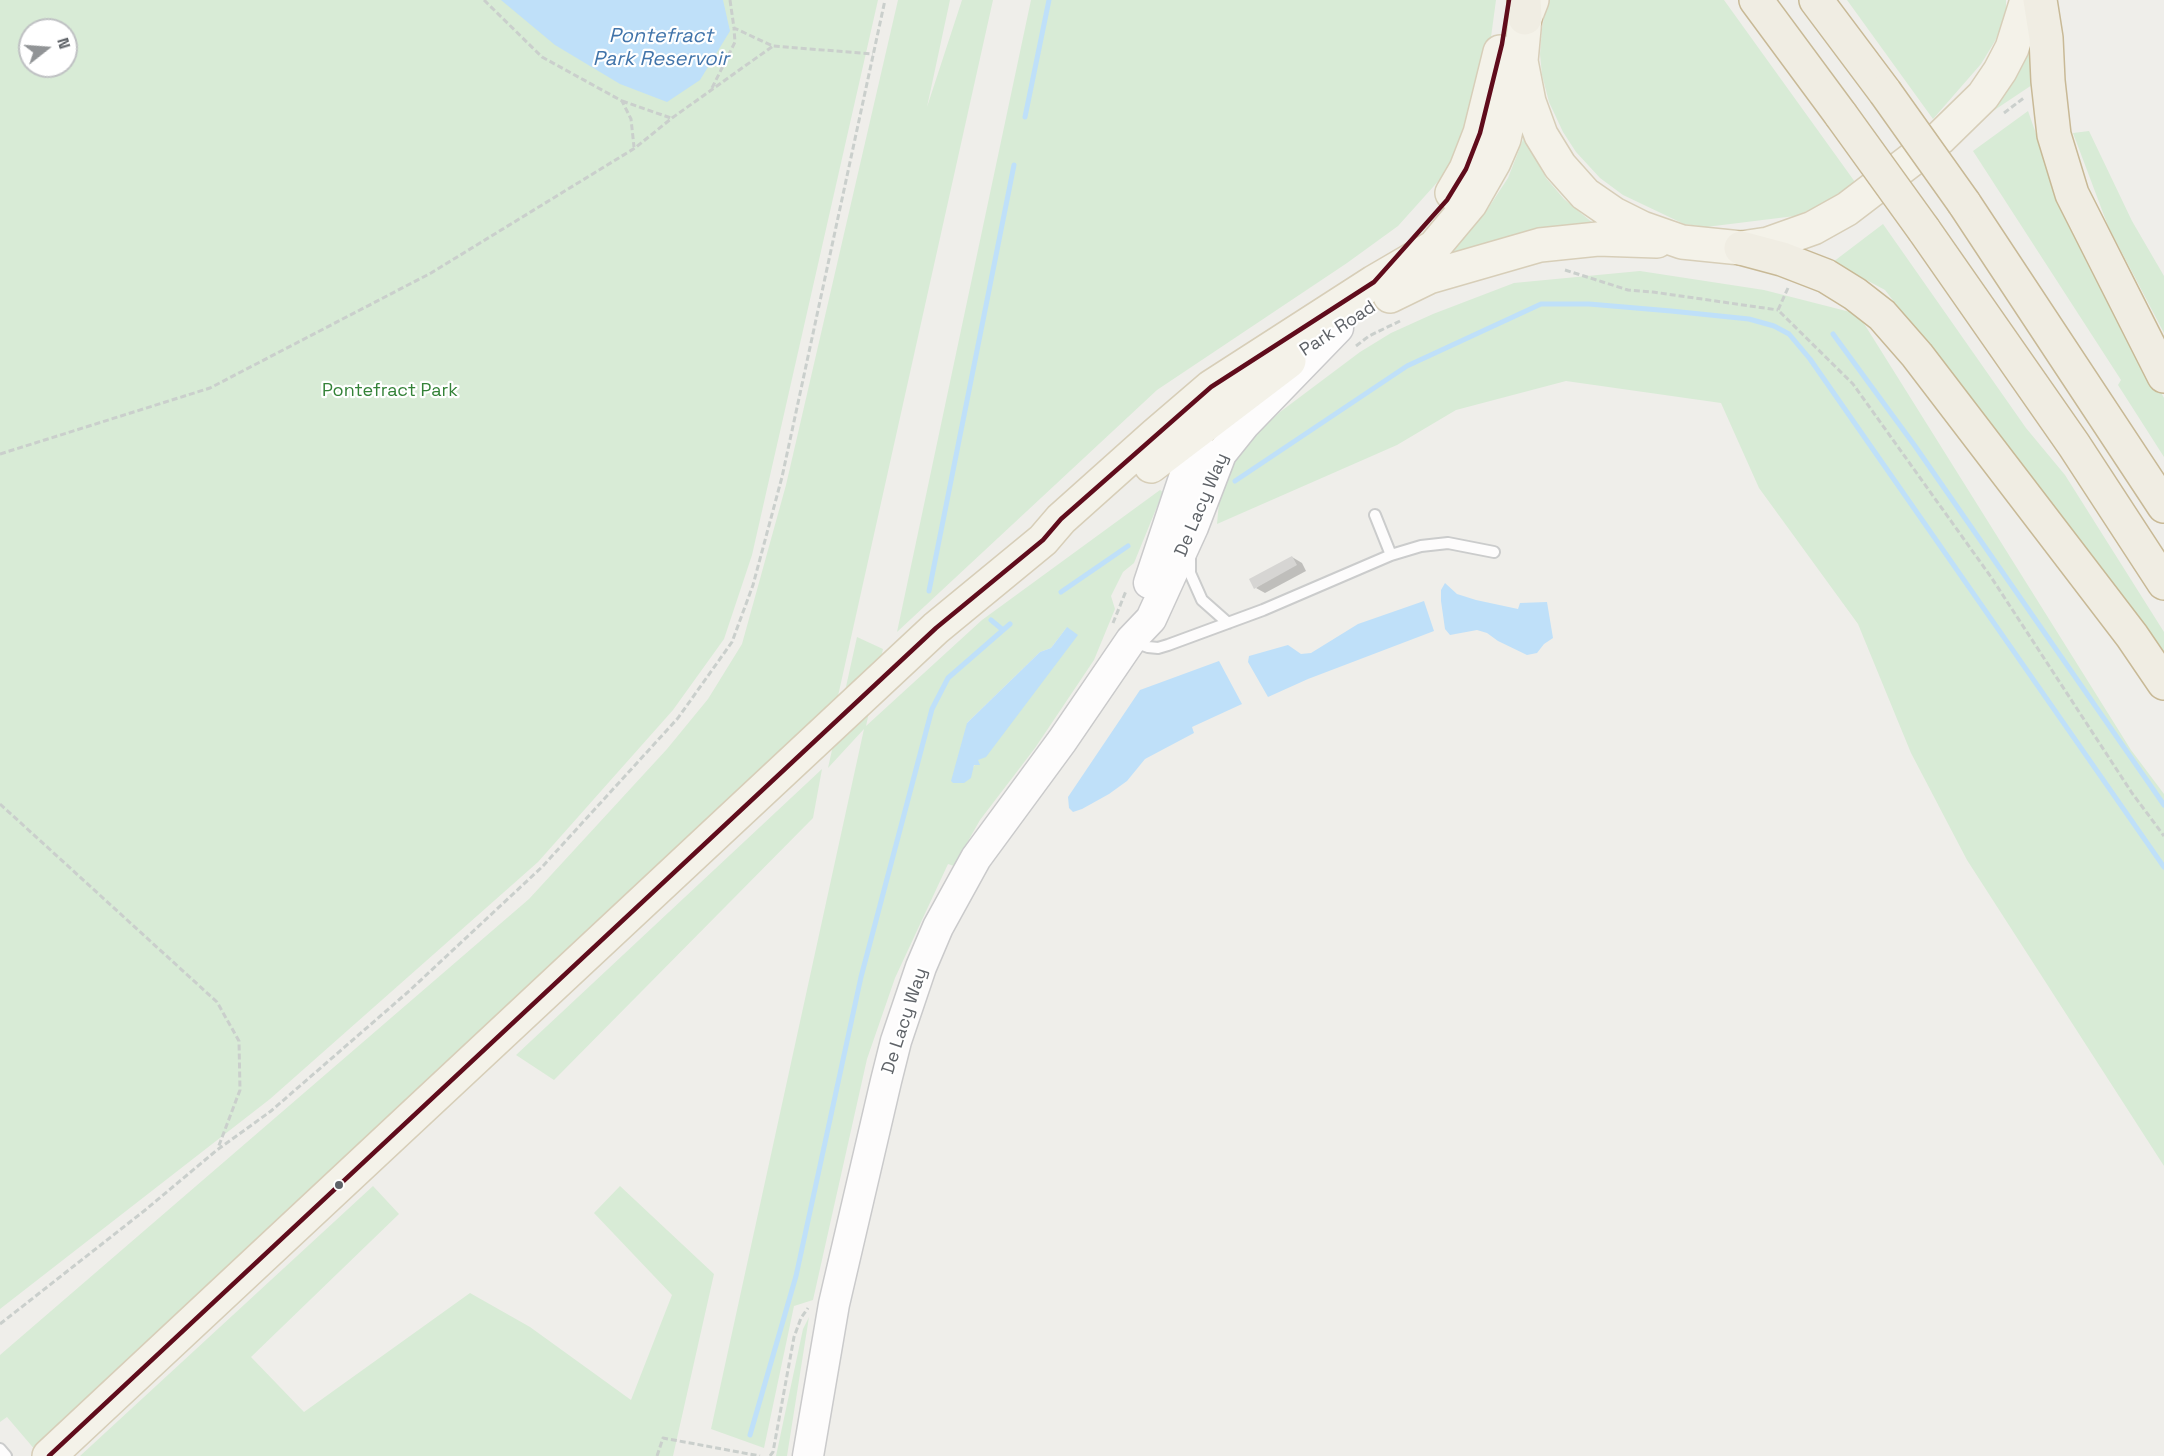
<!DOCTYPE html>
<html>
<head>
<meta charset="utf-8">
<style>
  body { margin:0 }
  #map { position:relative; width:2164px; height:1456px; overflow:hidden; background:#efeeea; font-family:"Space Grotesk",sans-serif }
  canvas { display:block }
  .north { position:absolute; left:18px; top:18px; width:60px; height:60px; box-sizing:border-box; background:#fff; border:2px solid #bfc1c3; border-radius:50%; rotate:73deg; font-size:16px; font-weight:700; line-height:24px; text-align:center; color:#5f6368 }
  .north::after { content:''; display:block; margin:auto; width:21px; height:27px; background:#919496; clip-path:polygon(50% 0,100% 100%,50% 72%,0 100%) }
</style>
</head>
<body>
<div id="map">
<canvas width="2164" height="1456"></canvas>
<div class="north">N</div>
</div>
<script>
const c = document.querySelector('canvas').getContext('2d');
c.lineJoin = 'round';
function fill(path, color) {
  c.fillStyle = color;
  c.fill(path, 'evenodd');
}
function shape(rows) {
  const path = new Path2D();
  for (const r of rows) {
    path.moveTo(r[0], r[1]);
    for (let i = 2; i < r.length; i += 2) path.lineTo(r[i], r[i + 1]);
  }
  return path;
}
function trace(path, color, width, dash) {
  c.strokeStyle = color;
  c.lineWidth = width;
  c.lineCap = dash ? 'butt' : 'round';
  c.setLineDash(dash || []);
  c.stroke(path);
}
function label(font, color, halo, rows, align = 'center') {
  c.font = font + ' "Space Grotesk",sans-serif';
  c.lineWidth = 4.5;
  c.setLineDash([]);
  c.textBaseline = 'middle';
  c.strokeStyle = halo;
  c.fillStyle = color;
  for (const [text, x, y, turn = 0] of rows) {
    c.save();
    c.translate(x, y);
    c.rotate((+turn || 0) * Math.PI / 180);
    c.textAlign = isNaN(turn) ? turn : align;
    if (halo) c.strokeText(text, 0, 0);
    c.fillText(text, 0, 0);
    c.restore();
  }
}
fill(shape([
  [0,0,878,0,752,555,724,639,673,710,538,862,270,1099,0,1309],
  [30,30,66,30,66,66,30,66],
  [898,0,950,0,927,107,962,0,993,0,836,705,36,1451,7,1417,0,1422,0,1355,529,899,667,749,708,699,742,644,786,485],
  [1031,0,1496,0,1482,104,1442,177,1398,226,1347,263,1157,390,897,632],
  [1547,0,1724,0,1855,182,1820,206,1795,216,1706,227,1684,224,1623,195,1600,178,1576,152,1563,132,1549,102,1542,75,1540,54,1542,29],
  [1847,0,2006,0,2006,16,1995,41,1981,64,1933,119],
  [2029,36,2038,81,1966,129],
  [2028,111,2058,196,2087,263,2137,357,2140,352,2164,398,2164,457,2118,385,2121,380,1973,151],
  [2089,131,2132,221,2164,276,2164,333,2108,226,2073,133],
  [1524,137,1546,178,1564,199,1600,229,1444,260,1485,213,1508,178],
  [1883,224,2026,428,2065,475,2164,632,2164,663,2080,541,1885,290,1833,262],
  [1640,271,1764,290,1858,314,2131,750,2164,794,2164,1166,1967,860,1911,753,1858,624,1759,488,1721,403,1566,381,1456,410,1397,445,1217,524,1219,502,1230,469,1240,448,1280,412,1360,352,1391,333,1433,314,1514,283],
  [1160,490,1163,492,1134,563,1123,572,1111,596,1115,609,1094,660,1035,748,980,820,954,866,948,864,895,978,867,1059,813,1300,794,1306,764,1448,711,1429,864,729,828,768,857,637,883,649,866,726,982,620],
  [1067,627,978,760,972,769,967,723,1040,652,1051,648],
  [822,769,813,818,554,1080,516,1055],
  [373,1186,399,1214,251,1357,304,1412,470,1293,530,1327,631,1400,672,1295,594,1213,620,1186,714,1274,673,1456,80,1456],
  [809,1317,787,1456,776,1456,803,1329]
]), '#d8ebd6');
fill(shape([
  [501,0,723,0,730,31,700,80,667,102,620,84,555,45],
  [1445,583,1457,594,1476,600,1518,609,1520,603,1547,602,1553,638,1544,644,1537,653,1527,655,1498,641,1487,633,1477,630,1450,635,1445,629,1441,601,1441,590],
  [1424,601,1434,631,1308,679,1268,697,1248,662,1249,656,1288,645,1301,654,1311,653,1358,624],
  [1067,627,1078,635,986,757,978,760,980,765,974,765,971,778,964,783,953,783,951,781,967,723,1040,652,1051,648],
  [1219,661,1242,704,1192,727,1194,733,1145,759,1127,781,1109,794,1082,809,1073,812,1069,808,1068,797,1140,690]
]), '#bfe0f9');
fill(shape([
  [1292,557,1302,563,1306,571,1265,593,1256,588]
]), '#0003');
trace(shape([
  [1025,117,1049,0],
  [1833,334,1915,446,2164,805],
  [1235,481,1407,366,1541,304,1589,304,1671,311,1749,319,1774,326,1789,334,1810,359,2164,867],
  [929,591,1014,165],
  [1061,592,1128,546],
  [991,620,1003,630],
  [750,1435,796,1276,861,977,932,709,948,678,1010,624]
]), '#bfe0f9', 5);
fill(shape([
  [1292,556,1297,565,1254,589,1249,579]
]), '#d6d5d3');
const lane = shape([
  [1375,515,1391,555],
  [1190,557,1190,573,1202,600,1228,623],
  [1134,642,1148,647,1158,648,1168,645,1263,610,1391,555,1421,546,1448,543,1494,552],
  [0,1449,6,1456]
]);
const secondary = shape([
  [1149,583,1205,415],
  [808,1456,834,1304,886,1081,896,1041,921,967,938,927,976,858,1062,741,1131,640,1151,619,1193,527,1221,454,1245,424,1338,328]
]);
const primary = shape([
  [1532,0,1525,18,1521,61,1529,102,1541,135,1560,166,1585,194,1614,214,1642,228,1682,242,1741,248,1768,244,1813,228,1847,209,1940,138,1983,96,2000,71,2012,48,2027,0],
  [1452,193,1466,169,1480,133,1500,52],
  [1390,296,1429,277,1540,245,1598,239,1657,241],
  [1151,466,1289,361],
  [49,1456,936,628,1043,540,1061,519,1155,435,1211,387,1374,282,1434,247,1470,204,1494,162,1504,139,1521,61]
]);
const highway = shape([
  [1524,0,1525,18],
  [1756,0,1841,115],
  [1816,0,1885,92],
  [2040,0,2046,38,2048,81,2054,135,2072,194,2164,376],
  [1964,203,2164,506],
  [1924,230,2074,445,2164,583],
  [1741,248,1782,259,1826,276,1855,294,1882,315,1917,355,2132,636,2164,683]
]);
trace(lane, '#cbcccc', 14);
trace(secondary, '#cacacb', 33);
trace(primary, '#d7ceb8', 36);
trace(highway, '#c8b996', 36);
trace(shape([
  [484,0,542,57,622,101,631,119,634,147],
  [730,0,734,28,773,46,873,54],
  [712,88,735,42,734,29],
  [622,101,671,118],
  [2004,113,2025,97],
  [1565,270,1628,290,1653,292,1778,310],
  [1788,288,1778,310,1853,384,1991,577,2132,793,2164,836],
  [1356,346,1369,336,1400,321],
  [0,454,210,388,431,273,635,148,672,118,773,46],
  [1113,623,1126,591],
  [0,804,217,1002,239,1041,240,1090,218,1148],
  [0,1324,144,1211,217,1150,271,1111,408,992,542,867,678,718,732,642,753,585,782,477,885,0],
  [657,1456,663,1438,760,1456],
  [770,1456,773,1452,794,1337,801,1318,808,1308]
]), '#cacfcc', 3, [6, 3]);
trace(lane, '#fdfcfc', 10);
trace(secondary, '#fdfcfc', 30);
trace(primary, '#f4f2e9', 33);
trace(highway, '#f0ede3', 33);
const highwayBridge = shape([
  [1885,92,1964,203],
  [1841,115,1924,230]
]);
trace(highwayBridge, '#c8b996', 36, []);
trace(highwayBridge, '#f0ede3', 33);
trace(shape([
  [49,1456,936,628,1043,540,1061,519,1211,387,1374,282,1447,200,1466,169,1480,133,1502,44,1509,0]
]), '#600c1c', 4.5);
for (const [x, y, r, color] of [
  [339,1185,5,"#5f6368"]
]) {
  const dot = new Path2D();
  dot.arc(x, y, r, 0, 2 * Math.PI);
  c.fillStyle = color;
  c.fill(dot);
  trace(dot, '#fff', 2);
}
label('18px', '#5f6368', '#fff', [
  ["Park Road",1338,329,-33],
  ["De Lacy Way",1202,505,-67],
  ["De Lacy Way",905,1021,-72]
]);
label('18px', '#348238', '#fff', [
  ["Pontefract Park",390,391]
]);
label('italic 20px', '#4174aa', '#fff', [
  ["Pontefract",661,37],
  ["Park Reservoir",661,60]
]);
</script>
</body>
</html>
